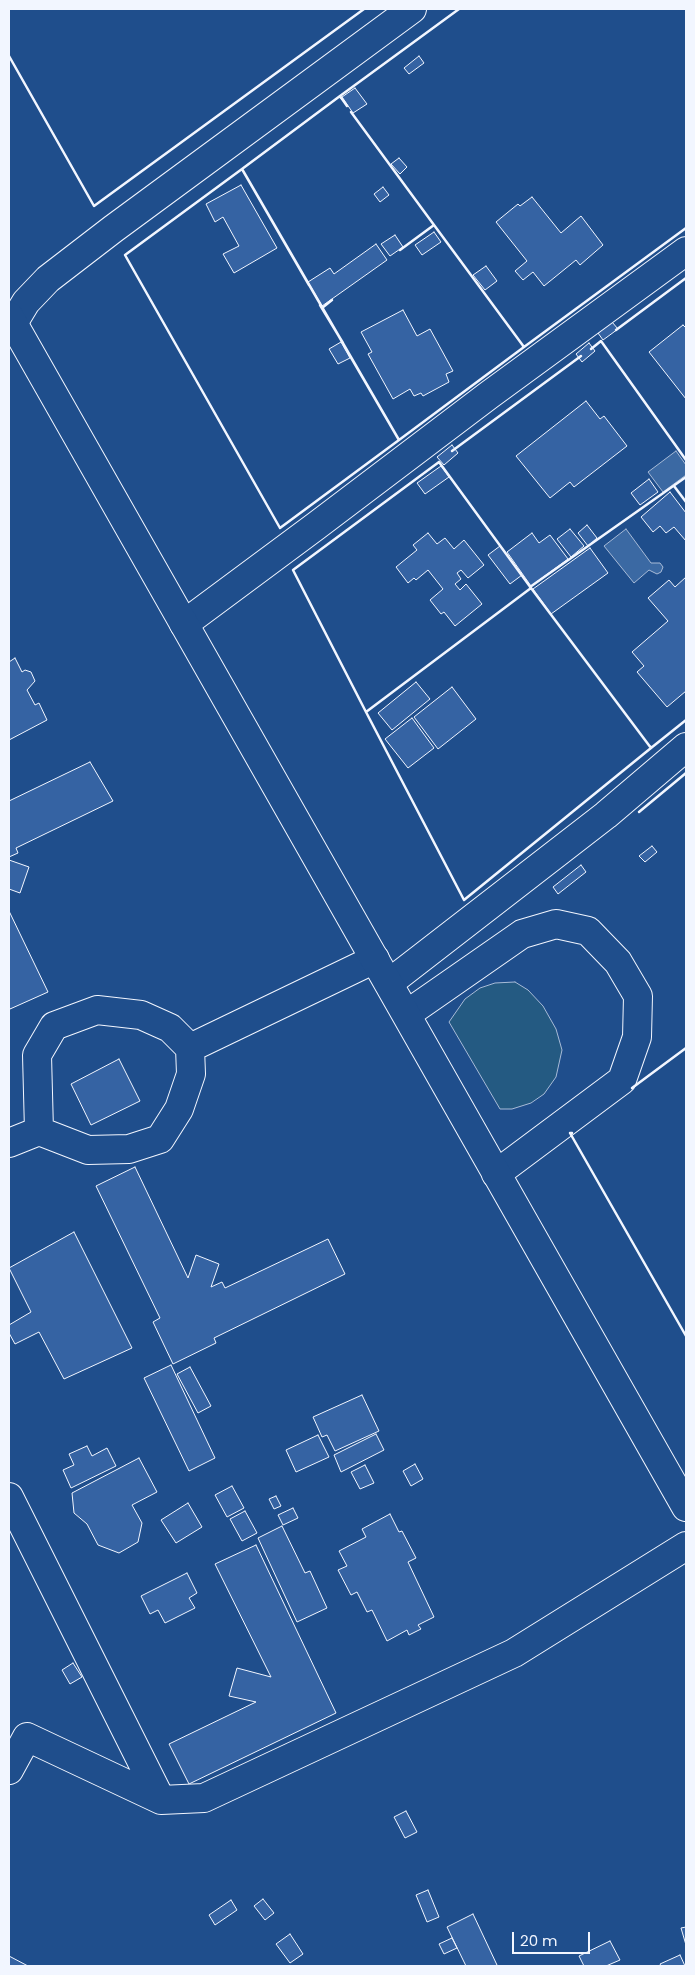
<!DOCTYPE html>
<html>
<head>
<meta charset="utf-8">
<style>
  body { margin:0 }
  #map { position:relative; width:695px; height:1975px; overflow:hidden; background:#1f4e8c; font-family:Poppins,sans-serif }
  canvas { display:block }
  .frame { position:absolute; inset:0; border:10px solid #f2f6ff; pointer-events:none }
  .scale { position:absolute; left:512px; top:1932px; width:78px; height:22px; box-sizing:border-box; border:2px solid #f2f6ff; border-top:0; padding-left:6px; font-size:15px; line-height:18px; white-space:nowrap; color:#f2f6ff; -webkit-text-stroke:4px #1f4e8c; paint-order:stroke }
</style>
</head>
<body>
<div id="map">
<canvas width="695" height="1975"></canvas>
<div class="frame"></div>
<div class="scale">20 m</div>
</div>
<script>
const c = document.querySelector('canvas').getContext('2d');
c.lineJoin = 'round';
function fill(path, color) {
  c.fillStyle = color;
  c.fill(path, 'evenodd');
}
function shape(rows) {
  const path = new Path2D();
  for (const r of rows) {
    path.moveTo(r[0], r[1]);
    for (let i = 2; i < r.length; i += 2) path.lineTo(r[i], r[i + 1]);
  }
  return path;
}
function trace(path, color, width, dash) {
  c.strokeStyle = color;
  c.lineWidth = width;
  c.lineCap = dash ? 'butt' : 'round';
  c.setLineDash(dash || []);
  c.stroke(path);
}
const green = shape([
  [515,982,528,990,543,1006,556,1029,562,1050,556,1077,544,1094,531,1103,512,1109,500,1109,449,1022,465,999,480,988,495,983,515,982]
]);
fill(green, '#245a82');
trace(green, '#a8bbd7', 1);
const water = shape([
  [676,451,686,465,686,475,663,492,648,472,676,451],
  [626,529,651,563,660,563,663,567,661,572,657,574,649,570,634,583,604,546,626,529]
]);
fill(water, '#3b69a3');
trace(water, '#a8bbd7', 1);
const building = shape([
  [419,56,424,63,409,74,404,68,419,56],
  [355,88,367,104,353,113,342,97,355,88],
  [399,158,407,167,400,174,391,164,399,158],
  [241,185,277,248,234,273,223,254,239,246,223,217,215,222,206,204,241,185],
  [383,187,389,195,380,202,374,194,383,187],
  [532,197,561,233,581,216,603,245,580,265,576,260,544,286,533,272,523,280,515,271,527,261,496,222,518,204,520,206,532,197],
  [434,232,441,242,422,255,415,245,434,232],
  [395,235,403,247,390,256,381,244,395,235],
  [376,244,387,260,322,306,308,282,330,268,334,274,376,244],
  [486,266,497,281,485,290,473,275,486,266],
  [403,310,417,336,430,329,453,371,446,374,449,382,423,396,421,393,414,396,410,389,393,399,368,354,372,352,361,332,403,310],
  [612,322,618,329,603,340,598,333,612,322],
  [683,325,686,328,686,399,649,352,683,325],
  [341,342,350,358,338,364,329,349,341,342],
  [589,343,595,351,582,362,576,354,589,343],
  [586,401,600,419,604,416,627,446,574,487,570,482,550,498,516,456,586,401],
  [452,445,458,453,444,465,437,457,452,445],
  [441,466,449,477,425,494,417,483,441,466],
  [649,479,658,492,640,505,631,493,649,479],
  [670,492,686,513,686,541,674,527,666,533,660,526,653,532,641,517,670,492],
  [587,525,597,538,588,546,578,533,587,525],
  [570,529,584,546,571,557,557,539,570,529],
  [428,533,437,544,445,538,454,549,464,540,484,565,468,578,461,570,457,573,461,579,455,584,460,590,466,584,482,604,455,626,444,612,441,614,430,600,443,589,428,570,416,580,414,578,408,583,396,567,417,550,413,545,428,533],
  [532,533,539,543,550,535,568,559,531,586,507,552,532,533],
  [500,546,522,575,510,584,488,555,500,546],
  [590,548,608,573,551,614,533,589,590,548],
  [686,577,686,691,667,707,637,672,644,666,632,652,668,621,648,598,669,580,675,587,686,577],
  [15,658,22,672,25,670,31,672,35,681,27,690,35,705,39,703,47,720,9,740,9,662,15,658],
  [416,682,430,699,392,730,378,713,416,682],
  [452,687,476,719,438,749,414,717,452,687],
  [412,718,434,748,408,768,385,739,412,718],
  [90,762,113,801,16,848,18,853,9,857,9,801,90,762],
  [652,846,657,852,645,862,639,856,652,846],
  [9,860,29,867,20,893,9,889,9,860],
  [581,865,586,872,558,894,553,887,581,865],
  [9,911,48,992,10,1009,9,1007,9,911],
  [119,1059,140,1101,91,1125,71,1084,119,1059],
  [135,1167,188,1278,196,1255,219,1264,211,1287,222,1282,225,1288,328,1239,345,1274,214,1338,216,1343,173,1364,153,1322,160,1318,96,1186,135,1167],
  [74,1232,132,1348,64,1379,39,1332,15,1344,9,1333,9,1325,31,1312,9,1268,74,1232],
  [171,1365,215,1458,189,1471,144,1378,171,1365],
  [190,1367,211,1406,198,1413,177,1374,190,1367],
  [362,1395,379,1431,335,1451,327,1435,322,1437,313,1417,362,1395],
  [376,1434,384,1450,341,1472,334,1455,376,1434],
  [318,1435,329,1457,296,1472,286,1450,318,1435],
  [87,1446,92,1456,107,1448,116,1466,71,1488,63,1470,74,1465,69,1454,87,1446],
  [139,1458,157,1492,132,1505,142,1523,138,1542,119,1553,98,1545,87,1524,74,1513,72,1493,139,1458],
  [415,1464,423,1479,411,1486,403,1471,415,1464],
  [365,1465,374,1483,360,1489,351,1472,365,1465],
  [232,1486,244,1508,227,1517,215,1495,232,1486],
  [276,1496,281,1506,274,1509,269,1499,276,1496],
  [188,1503,202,1527,176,1543,161,1520,188,1503],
  [293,1508,298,1518,283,1525,278,1515,293,1508],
  [245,1511,257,1533,242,1541,230,1519,245,1511],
  [390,1514,399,1532,402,1531,416,1558,408,1562,434,1617,418,1625,421,1629,409,1635,407,1630,387,1641,372,1610,367,1612,357,1592,351,1595,338,1570,347,1566,339,1551,366,1537,362,1529,390,1514],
  [282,1526,305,1573,310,1571,327,1608,297,1622,258,1538,282,1526],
  [256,1545,336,1713,189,1784,169,1744,256,1702,229,1696,237,1668,271,1677,215,1564,256,1545],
  [187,1573,197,1593,189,1598,195,1608,165,1623,158,1610,150,1614,141,1596,187,1573],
  [73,1663,82,1677,70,1684,62,1670,73,1663],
  [406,1811,417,1832,405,1838,394,1817,406,1811],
  [428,1890,439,1917,427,1922,416,1895,428,1890],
  [263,1899,274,1913,265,1920,254,1906,263,1899],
  [231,1900,237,1910,215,1925,209,1915,231,1900],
  [473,1914,497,1965,495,1966,466,1966,447,1927,473,1914],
  [686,1927,686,1945,681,1928,686,1927],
  [290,1934,303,1954,290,1963,276,1944,290,1934],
  [452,1938,457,1948,444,1954,439,1944,452,1938],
  [610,1941,620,1960,606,1966,584,1966,579,1956,610,1941],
  [680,1955,685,1966,661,1966,660,1964,680,1955],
  [9,1956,28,1966,9,1966,9,1956]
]);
fill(building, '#3563a3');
trace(building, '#f2f6ff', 1);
const minor = shape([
  [9,330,26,302,48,279,113,229,412,9],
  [184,624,316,526,489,395,686,251],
  [389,983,606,815,686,747],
  [407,1014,522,934,556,924,588,931,618,962,638,996,637,1037,622,1080,496,1174],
  [39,1131,37,1055,54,1026,97,1010,141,1015,170,1028,190,1048],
  [9,1143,39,1131,88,1150,129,1149,160,1139,179,1109,191,1074,190,1048,375,959],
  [9,1497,161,1800],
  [9,1770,27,1737,161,1800,204,1798,514,1653,686,1546]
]);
const major = shape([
  [9,316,686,1507]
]);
trace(minor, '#f2f6ff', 30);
trace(major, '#f2f6ff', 30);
trace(minor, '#1f4e8c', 28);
trace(major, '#1f4e8c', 28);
trace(shape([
  [9,56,94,206,364,9],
  [341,98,340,96,459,9],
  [351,112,434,225,400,250],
  [242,169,399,440,280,528,125,255,242,169],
  [309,285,242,169,340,96,347,106],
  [320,305,343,343],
  [322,308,332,300],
  [322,308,332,300],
  [616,330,686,278],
  [523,346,524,347,686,228],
  [591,349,601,341,686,460],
  [349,354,399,440,524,347,434,225,400,250],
  [452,451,581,356],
  [439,462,531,588,366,712,293,570,439,462],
  [674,486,686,502],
  [530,587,686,477],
  [531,588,651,748,464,900,366,712,531,588],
  [651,747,651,748,686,720],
  [639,812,686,773],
  [632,1088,686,1048],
  [572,1133,570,1133,686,1336]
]), '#f2f6ff', 2.5);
</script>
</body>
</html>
